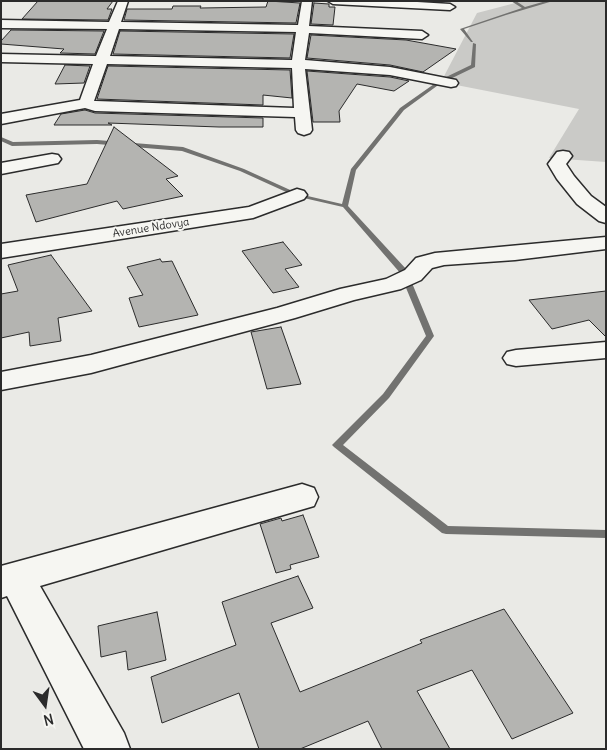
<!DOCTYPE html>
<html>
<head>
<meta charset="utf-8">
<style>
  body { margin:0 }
  #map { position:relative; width:607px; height:750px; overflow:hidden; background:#eaeae6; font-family:Delius,sans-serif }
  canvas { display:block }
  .frame { position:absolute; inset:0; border:2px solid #2b2b2b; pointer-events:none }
  .north { position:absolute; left:20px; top:680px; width:50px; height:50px; -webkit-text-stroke:4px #f6f6f2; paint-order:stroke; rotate:166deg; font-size:14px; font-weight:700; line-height:20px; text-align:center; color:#2b2b2b }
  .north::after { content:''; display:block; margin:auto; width:18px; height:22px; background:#2b2b2b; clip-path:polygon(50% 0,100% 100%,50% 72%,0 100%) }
</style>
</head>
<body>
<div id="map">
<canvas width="607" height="750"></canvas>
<div class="frame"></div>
<div class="north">N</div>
</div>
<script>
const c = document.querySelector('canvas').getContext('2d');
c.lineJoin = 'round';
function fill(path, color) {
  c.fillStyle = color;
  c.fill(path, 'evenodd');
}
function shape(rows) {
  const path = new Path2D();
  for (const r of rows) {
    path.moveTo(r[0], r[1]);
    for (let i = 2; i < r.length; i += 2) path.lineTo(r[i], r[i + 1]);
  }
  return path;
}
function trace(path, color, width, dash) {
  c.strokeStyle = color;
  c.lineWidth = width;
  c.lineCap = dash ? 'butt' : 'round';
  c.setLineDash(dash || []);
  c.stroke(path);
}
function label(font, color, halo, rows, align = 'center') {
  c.font = font + ' Delius,sans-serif';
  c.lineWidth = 4;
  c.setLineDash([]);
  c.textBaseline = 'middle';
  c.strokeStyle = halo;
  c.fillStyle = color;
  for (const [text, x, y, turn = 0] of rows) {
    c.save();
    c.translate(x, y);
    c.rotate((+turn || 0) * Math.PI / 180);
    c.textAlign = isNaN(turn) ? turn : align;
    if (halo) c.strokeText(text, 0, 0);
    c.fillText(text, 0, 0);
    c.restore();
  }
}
fill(shape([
  [523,1,606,1,606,162,549,158,579,109,441,82,477,13]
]), '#cacac7');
fill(shape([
  [511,1,516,1,525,7,546,1,553,1,506,15,464,29,473,42,471,42,460,29,522,8,511,1],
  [473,43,476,44,475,67,446,81,442,81,442,79,471,65,473,43],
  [437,82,441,83,404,110,356,170,348,206,407,270,407,274,401,274,343,207,295,196,240,171,182,151,97,144,12,146,1,141,1,137,13,142,97,140,183,147,244,169,299,194,342,204,351,169,400,108,437,82],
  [405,281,411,281,412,283,434,336,389,398,343,445,448,526,606,530,606,538,446,534,442,533,334,447,332,445,383,394,426,336,404,283,405,281]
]), '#727270');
const building = shape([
  [38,1,113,1,107,9,112,9,108,20,22,19,38,1],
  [268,1,300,3,296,23,124,20,127,9,172,9,173,6,201,6,200,8,266,7,268,1],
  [314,3,329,4,329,7,335,7,333,25,311,24,314,3],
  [11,30,104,31,95,54,60,53,64,49,1,44,1,41,11,30],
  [120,31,294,34,290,58,113,54,120,31],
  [311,35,406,40,456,49,423,72,390,65,307,58,311,35],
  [65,65,90,66,84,83,55,84,65,65],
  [108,66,290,70,292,98,263,95,263,105,97,99,108,66],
  [307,71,390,77,409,81,394,91,357,84,339,111,340,122,313,122,307,71],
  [85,110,95,113,263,118,263,127,219,127,108,123,112,125,54,125,61,114,85,110],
  [114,127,178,176,166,179,183,196,123,209,117,201,36,222,26,195,87,184,114,127],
  [283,242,302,265,285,269,299,287,273,293,242,251,283,242],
  [51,255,92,311,58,318,61,341,30,346,29,332,1,338,1,294,18,291,8,265,51,255],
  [160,259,162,262,172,261,198,315,139,327,129,298,143,295,127,267,160,259],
  [606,291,606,337,589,320,552,329,529,300,606,291],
  [281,327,301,384,267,389,251,332,281,327],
  [303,515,319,557,290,565,291,569,276,573,260,524,281,518,282,521,303,515],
  [298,576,313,608,271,623,300,692,422,643,420,640,504,609,573,713,512,739,472,670,417,691,450,749,382,749,368,721,300,749,259,749,239,693,162,723,151,677,236,645,222,602,298,576],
  [157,612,166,660,128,670,126,651,101,657,98,626,157,612]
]);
fill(building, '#b4b4b1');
trace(building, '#2b2b2b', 1);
const street = shape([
  [118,1,128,1,121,22,298,25,302,1,312,1,309,26,422,31,428,35,422,39,309,33,305,60,390,67,451,79,456,80,458,83,456,86,451,87,390,75,305,69,312,130,310,133,304,135,298,133,296,130,295,117,95,111,85,108,1,124,1,114,80,100,93,64,1,62,1,54,96,56,107,29,1,28,1,20,109,22,118,1],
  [119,29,296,32,292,60,110,56,119,29],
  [107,64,292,68,294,108,96,101,94,101,107,64],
  [328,1,401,1,450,4,455,7,450,10,333,4,328,1],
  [563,151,569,152,572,156,566,164,574,176,591,196,606,207,606,223,599,221,577,204,557,179,548,164,557,152,563,151],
  [52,154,58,155,61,159,58,163,1,174,1,163,52,154],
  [297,189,304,191,307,195,304,199,253,218,1,258,1,244,249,207,297,189],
  [606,237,606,249,515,260,444,265,432,268,421,280,401,289,354,300,295,318,91,373,1,390,1,372,91,355,277,308,340,289,386,279,405,270,416,258,435,253,606,237],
  [606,342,606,358,516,366,507,364,503,358,507,352,516,350,606,342],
  [302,484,314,488,318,497,314,506,40,586,124,733,130,749,84,749,7,596,1,598,1,566,302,484]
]);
trace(street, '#2b2b2b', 3);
fill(street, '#f6f6f2');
label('11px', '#2b2b2b', '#f6f6f2', [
  ["Avenue Ndovya",151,228,-9]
]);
</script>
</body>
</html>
